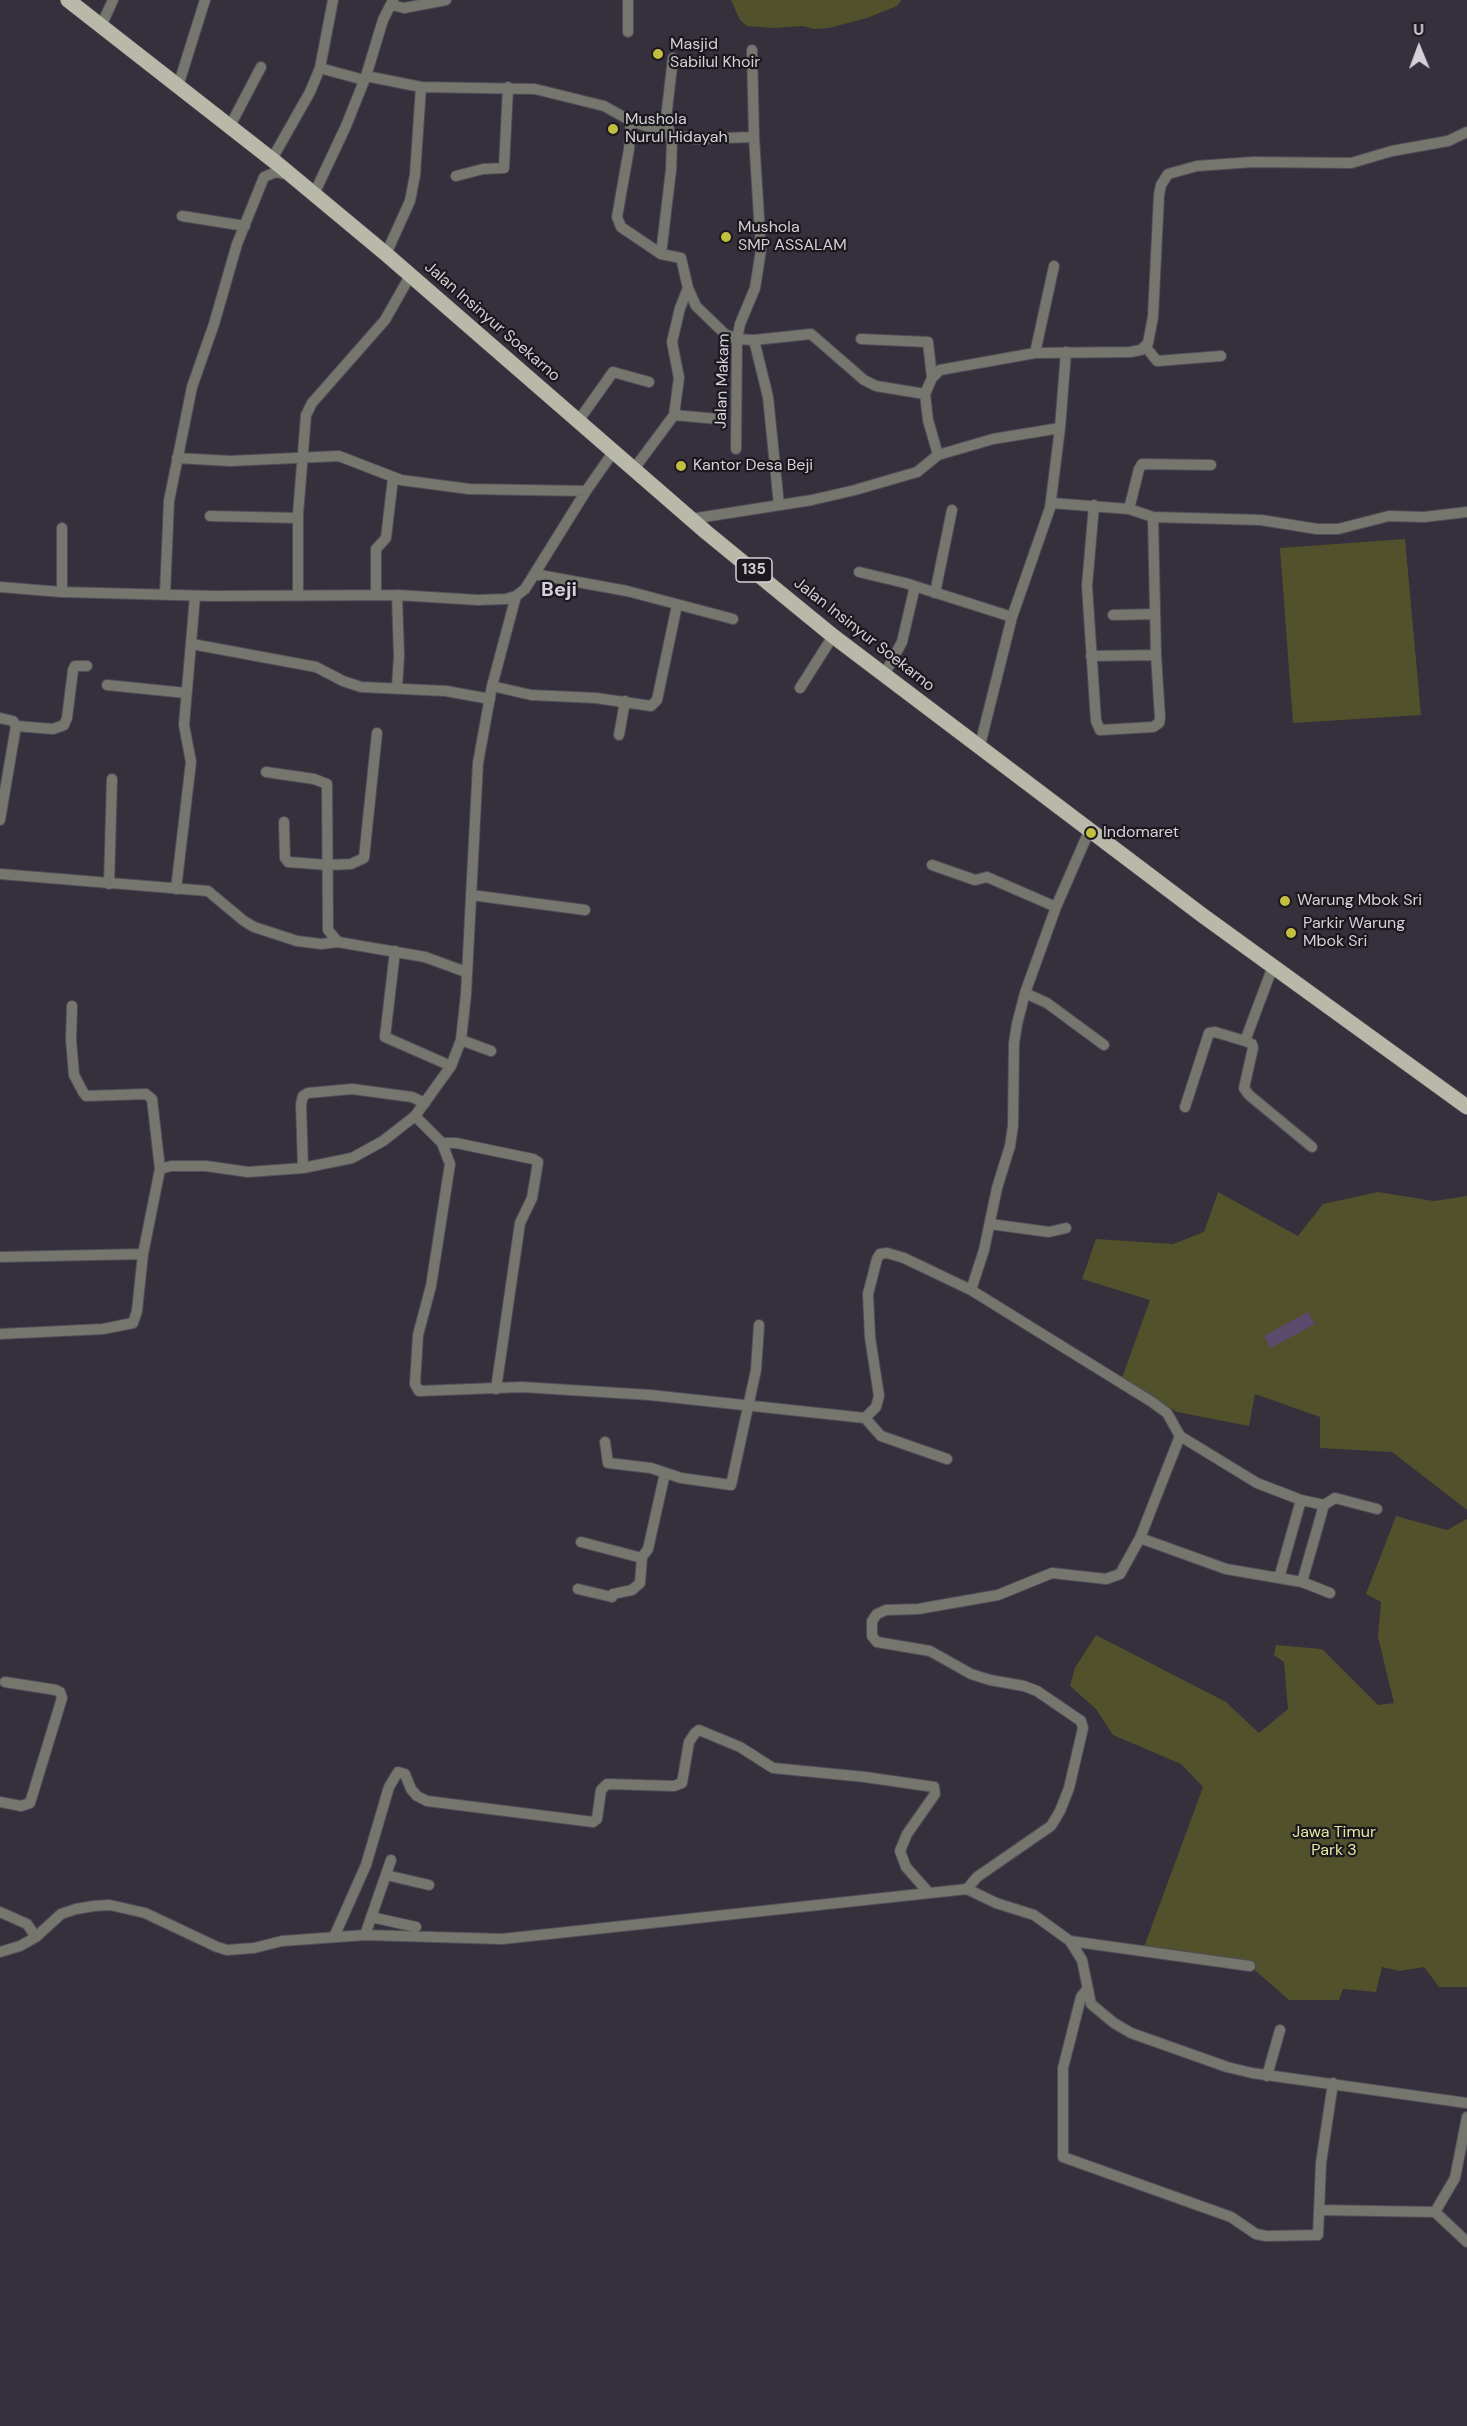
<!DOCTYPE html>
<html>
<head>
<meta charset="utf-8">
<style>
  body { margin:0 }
  #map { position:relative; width:1467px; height:2426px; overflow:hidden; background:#362f3c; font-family:"DM Sans",sans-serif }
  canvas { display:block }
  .north { position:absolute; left:1389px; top:18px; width:60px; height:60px; -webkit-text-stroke:4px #1b181e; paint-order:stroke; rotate:359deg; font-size:16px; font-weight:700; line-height:24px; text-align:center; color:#d5d1d9 }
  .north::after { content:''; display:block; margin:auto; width:21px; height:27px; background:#d5d1d9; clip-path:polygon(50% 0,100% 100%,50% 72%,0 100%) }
</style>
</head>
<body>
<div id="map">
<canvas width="1467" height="2426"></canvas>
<div class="north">U</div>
</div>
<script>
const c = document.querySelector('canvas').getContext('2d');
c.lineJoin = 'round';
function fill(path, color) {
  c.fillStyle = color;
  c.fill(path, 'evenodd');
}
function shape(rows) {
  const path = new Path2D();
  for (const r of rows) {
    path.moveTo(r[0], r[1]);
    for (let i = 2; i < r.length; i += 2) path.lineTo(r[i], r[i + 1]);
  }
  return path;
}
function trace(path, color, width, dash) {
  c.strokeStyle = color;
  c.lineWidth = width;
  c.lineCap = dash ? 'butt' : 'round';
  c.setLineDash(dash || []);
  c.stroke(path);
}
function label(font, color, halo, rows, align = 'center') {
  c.font = font + ' "DM Sans",sans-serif';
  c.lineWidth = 4.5;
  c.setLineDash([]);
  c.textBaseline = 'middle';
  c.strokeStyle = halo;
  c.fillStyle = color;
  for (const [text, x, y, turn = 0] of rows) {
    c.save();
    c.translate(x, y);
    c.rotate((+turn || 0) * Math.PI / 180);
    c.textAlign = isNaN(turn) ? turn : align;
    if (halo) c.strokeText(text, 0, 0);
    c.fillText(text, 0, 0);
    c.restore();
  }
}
fill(shape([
  [731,0,901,0,901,1,897,6,867,18,829,28,814,29,803,26,774,28,747,26,740,20],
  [1405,539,1421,715,1293,723,1280,548],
  [1218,1192,1298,1236,1323,1204,1378,1192,1434,1201,1467,1196,1467,1510,1392,1452,1320,1448,1320,1417,1255,1394,1249,1426,1177,1412,1122,1378,1150,1300,1082,1279,1096,1239,1173,1244,1204,1232],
  [1396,1516,1447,1530,1467,1519,1467,1987,1439,1987,1424,1967,1399,1971,1382,1967,1376,1992,1343,1989,1339,2000,1289,2000,1242,1959,1144,1947,1203,1787,1181,1764,1113,1735,1096,1709,1070,1686,1075,1668,1096,1635,1226,1702,1259,1733,1288,1709,1284,1662,1274,1655,1276,1645,1322,1649,1378,1705,1394,1703,1378,1637,1381,1602,1366,1594]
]), '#51512c');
fill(shape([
  [1308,1312,1315,1324,1271,1348,1264,1336]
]), '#5b4a6b');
const street = shape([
  [392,5,404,8,446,0],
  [101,26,113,0],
  [628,32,628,0],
  [320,68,364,80],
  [366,76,421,87,535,89,604,106,631,121,670,134,696,139,754,137],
  [178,86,205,0],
  [631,121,629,149,617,217,621,227,661,254,681,258,688,288,696,306,725,334,737,339,754,340,811,334,864,380,876,386,925,394],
  [230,126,261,67],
  [272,159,310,92,320,68,333,0],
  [456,176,483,169,504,168,508,87],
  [314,194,346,126,366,76,383,20,393,0],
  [182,216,245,226],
  [386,254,410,201,415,175,421,87],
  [661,254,671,170,672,143,666,118,673,58],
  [861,339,928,342,932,378],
  [754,340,768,397,779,505],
  [1145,346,1157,361,1221,356],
  [1035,353,1054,266],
  [674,415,718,419],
  [579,420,613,372,649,382],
  [736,449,737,339,740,324,755,288,761,250,754,137,752,50],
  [938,455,928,420,925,394,932,378,940,370,1035,353,1130,352,1141,350,1148,343,1153,317,1159,195,1161,185,1168,174,1197,166,1253,162,1351,163,1392,151,1448,141,1467,132],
  [177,458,230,461,339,456,401,480,469,489,586,491],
  [634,469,674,415,679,378,672,342,680,308,688,288],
  [1051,503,1129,509,1153,517,1261,520,1317,529,1338,529,1389,516,1424,517,1467,512],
  [1094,505,1087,586,1096,721,1100,730,1153,727,1159,723,1160,718,1156,655,1153,517],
  [1129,509,1139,469,1142,464,1211,465],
  [210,516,298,518],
  [691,519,812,500,855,490,917,472,938,455,993,439,1060,428,1066,352],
  [859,572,905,583,1012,617],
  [534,574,627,591,733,619],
  [0,587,62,592,213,596,397,595,478,600,506,599,516,596,525,589,586,491,614,451],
  [62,592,62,528],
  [935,593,952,510],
  [165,594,169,501,192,387,214,324,237,244,264,177,276,172,290,175],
  [376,595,376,549,386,538,393,478],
  [298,596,298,514,306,415,312,403,385,320,410,276],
  [1113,615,1155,614],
  [192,644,316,667,343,681,361,687,446,691,490,699],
  [1091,656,1156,655],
  [884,675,902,642,915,586],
  [107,685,186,693],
  [492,686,531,695,596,698,651,706,657,700,677,605],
  [397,687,399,656,397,595],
  [800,688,833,636],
  [0,718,13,721,16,726,0,820],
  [16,726,53,729,64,725,67,718,73,670,75,666,87,666],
  [619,735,625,701],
  [980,745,1012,617,1050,508,1060,428],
  [266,772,314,779,327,784,328,930,338,942,425,957,466,972],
  [284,822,285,858,288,862,328,865,351,864,364,858,377,733],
  [932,865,975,880,987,877,1056,907],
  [0,874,208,891,244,921,254,927,297,941,321,944,338,942],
  [109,884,112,779],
  [176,889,191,762,184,725,195,596],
  [471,895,585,910],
  [395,951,385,1037,451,1066],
  [1273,966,1245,1041,1252,1044,1253,1048,1244,1088,1249,1095,1312,1147],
  [1025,993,1047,1003,1104,1045],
  [72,1006,71,1040,74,1075,83,1092,86,1096,146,1094,152,1099,160,1169],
  [461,1040,491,1051],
  [1185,1107,1209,1033,1215,1032,1245,1041],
  [415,1116,442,1143,450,1164,431,1286,418,1335,415,1384,419,1391,522,1387,650,1395,865,1418,876,1407,879,1396,870,1337,868,1294,877,1259,880,1254,887,1253,904,1258,971,1290,1152,1402,1167,1413,1180,1436,1257,1483,1301,1500,1324,1505,1335,1498,1377,1509],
  [442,1143,456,1143,533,1159,538,1162,532,1198,520,1223,496,1389],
  [303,1168,301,1104,303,1096,308,1093,352,1089,412,1097,425,1103],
  [990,1224,1049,1232,1066,1228],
  [0,1257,143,1254],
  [971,1290,984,1250,997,1188,1010,1146,1013,1126,1014,1043,1017,1024,1025,993,1056,907,1090,829],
  [0,1334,103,1329,133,1323,137,1311,143,1254,160,1169,171,1166,206,1166,248,1172,303,1168,352,1158,383,1141,415,1116,451,1066,461,1040,466,994,478,763,492,686,516,596],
  [865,1418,881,1436,947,1459],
  [605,1442,608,1463,651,1468,681,1478,731,1485,756,1370,759,1325],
  [1140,1538,1226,1569,1302,1582,1330,1593],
  [581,1542,642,1558],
  [1279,1578,1301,1500],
  [1302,1582,1324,1505],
  [578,1589,612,1597,613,1594,632,1590,640,1583,642,1557,648,1549,665,1473],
  [0,1802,21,1806,30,1803,62,1698,60,1692,56,1690,5,1682],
  [386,1875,429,1885],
  [967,1889,977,1877,1051,1826,1060,1811,1069,1788,1083,1728,1081,1721,1037,1691,1024,1686,990,1680,971,1674,930,1651,877,1642,872,1636,872,1621,877,1614,886,1610,918,1609,998,1595,1052,1573,1106,1579,1120,1574,1140,1538,1180,1436],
  [0,1912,27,1924,36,1937],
  [371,1917,416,1927],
  [365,1935,391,1860],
  [334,1937,366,1865,389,1787,398,1772,405,1774,411,1789,417,1796,427,1801,593,1822,597,1819,601,1790,607,1784,674,1786,682,1783,689,1742,695,1733,699,1730,740,1747,773,1768,865,1777,934,1787,935,1794,907,1834,900,1851,906,1867,929,1893],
  [1070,1941,1250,1966],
  [0,1952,20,1946,36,1937,61,1914,76,1909,94,1906,110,1905,145,1913,217,1947,227,1950,254,1948,282,1941,365,1935,502,1939,967,1889,996,1903,1034,1915,1070,1941,1082,1960,1091,2004,1114,2023,1131,2033,1227,2067,1252,2073,1467,2103],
  [1087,1989,1081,1997,1063,2068,1063,2157,1231,2217,1256,2234,1266,2236,1318,2235,1321,2163,1333,2083],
  [1267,2076,1280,2030],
  [1319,2210,1435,2212,1467,2242],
  [1435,2212,1455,2178,1467,2117]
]);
const primary = shape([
  [68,0,279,165,386,254,706,532,833,636,1202,915,1467,1107]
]);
trace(street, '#534c58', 12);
trace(primary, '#534c58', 16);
trace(street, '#75766e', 10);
trace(primary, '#b8b9a9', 15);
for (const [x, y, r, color] of [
  [658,54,6,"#c1be40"],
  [613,129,6,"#c1be40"],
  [726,237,6,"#c1be40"],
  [681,466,6,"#c1be40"],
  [1091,833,6,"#c1be40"],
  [1285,901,6,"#c1be40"],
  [1291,933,6,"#c1be40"]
]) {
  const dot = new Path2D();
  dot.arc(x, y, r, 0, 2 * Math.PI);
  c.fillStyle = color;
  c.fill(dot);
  trace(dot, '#1b181e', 2);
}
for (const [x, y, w] of [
  [754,570,36]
]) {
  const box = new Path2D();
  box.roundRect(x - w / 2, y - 12, w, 24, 4.5);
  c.fillStyle = '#1b181e';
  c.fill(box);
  trace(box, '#d5d1d9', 1.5);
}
label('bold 15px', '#d5d1d9', null, [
  ["135",754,570]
]);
label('16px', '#d5d1d9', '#1b181e', [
  ["Masjid",670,45],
  ["Sabilul Khoir",670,63],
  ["Mushola",625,120],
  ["Nurul Hidayah",625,138],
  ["Mushola",738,228],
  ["SMP ASSALAM",738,246],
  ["Kantor Desa Beji",693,466],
  ["Indomaret",1103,833],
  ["Warung Mbok Sri",1297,901],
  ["Parkir Warung",1303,924],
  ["Mbok Sri",1303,942]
], 'left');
label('16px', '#d5d1d9', '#1b181e', [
  ["Jalan Insinyur Soekarno",492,322,41],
  ["Jalan Makam",723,381,-88],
  ["Jalan Insinyur Soekarno",864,635,38]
]);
label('16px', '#e6e6a2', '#1b181e', [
  ["Jawa Timur",1334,1833],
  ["Park 3",1334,1851]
]);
label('bold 20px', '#d7cee0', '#1b181e', [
  ["Beji",559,591]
]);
</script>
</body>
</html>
